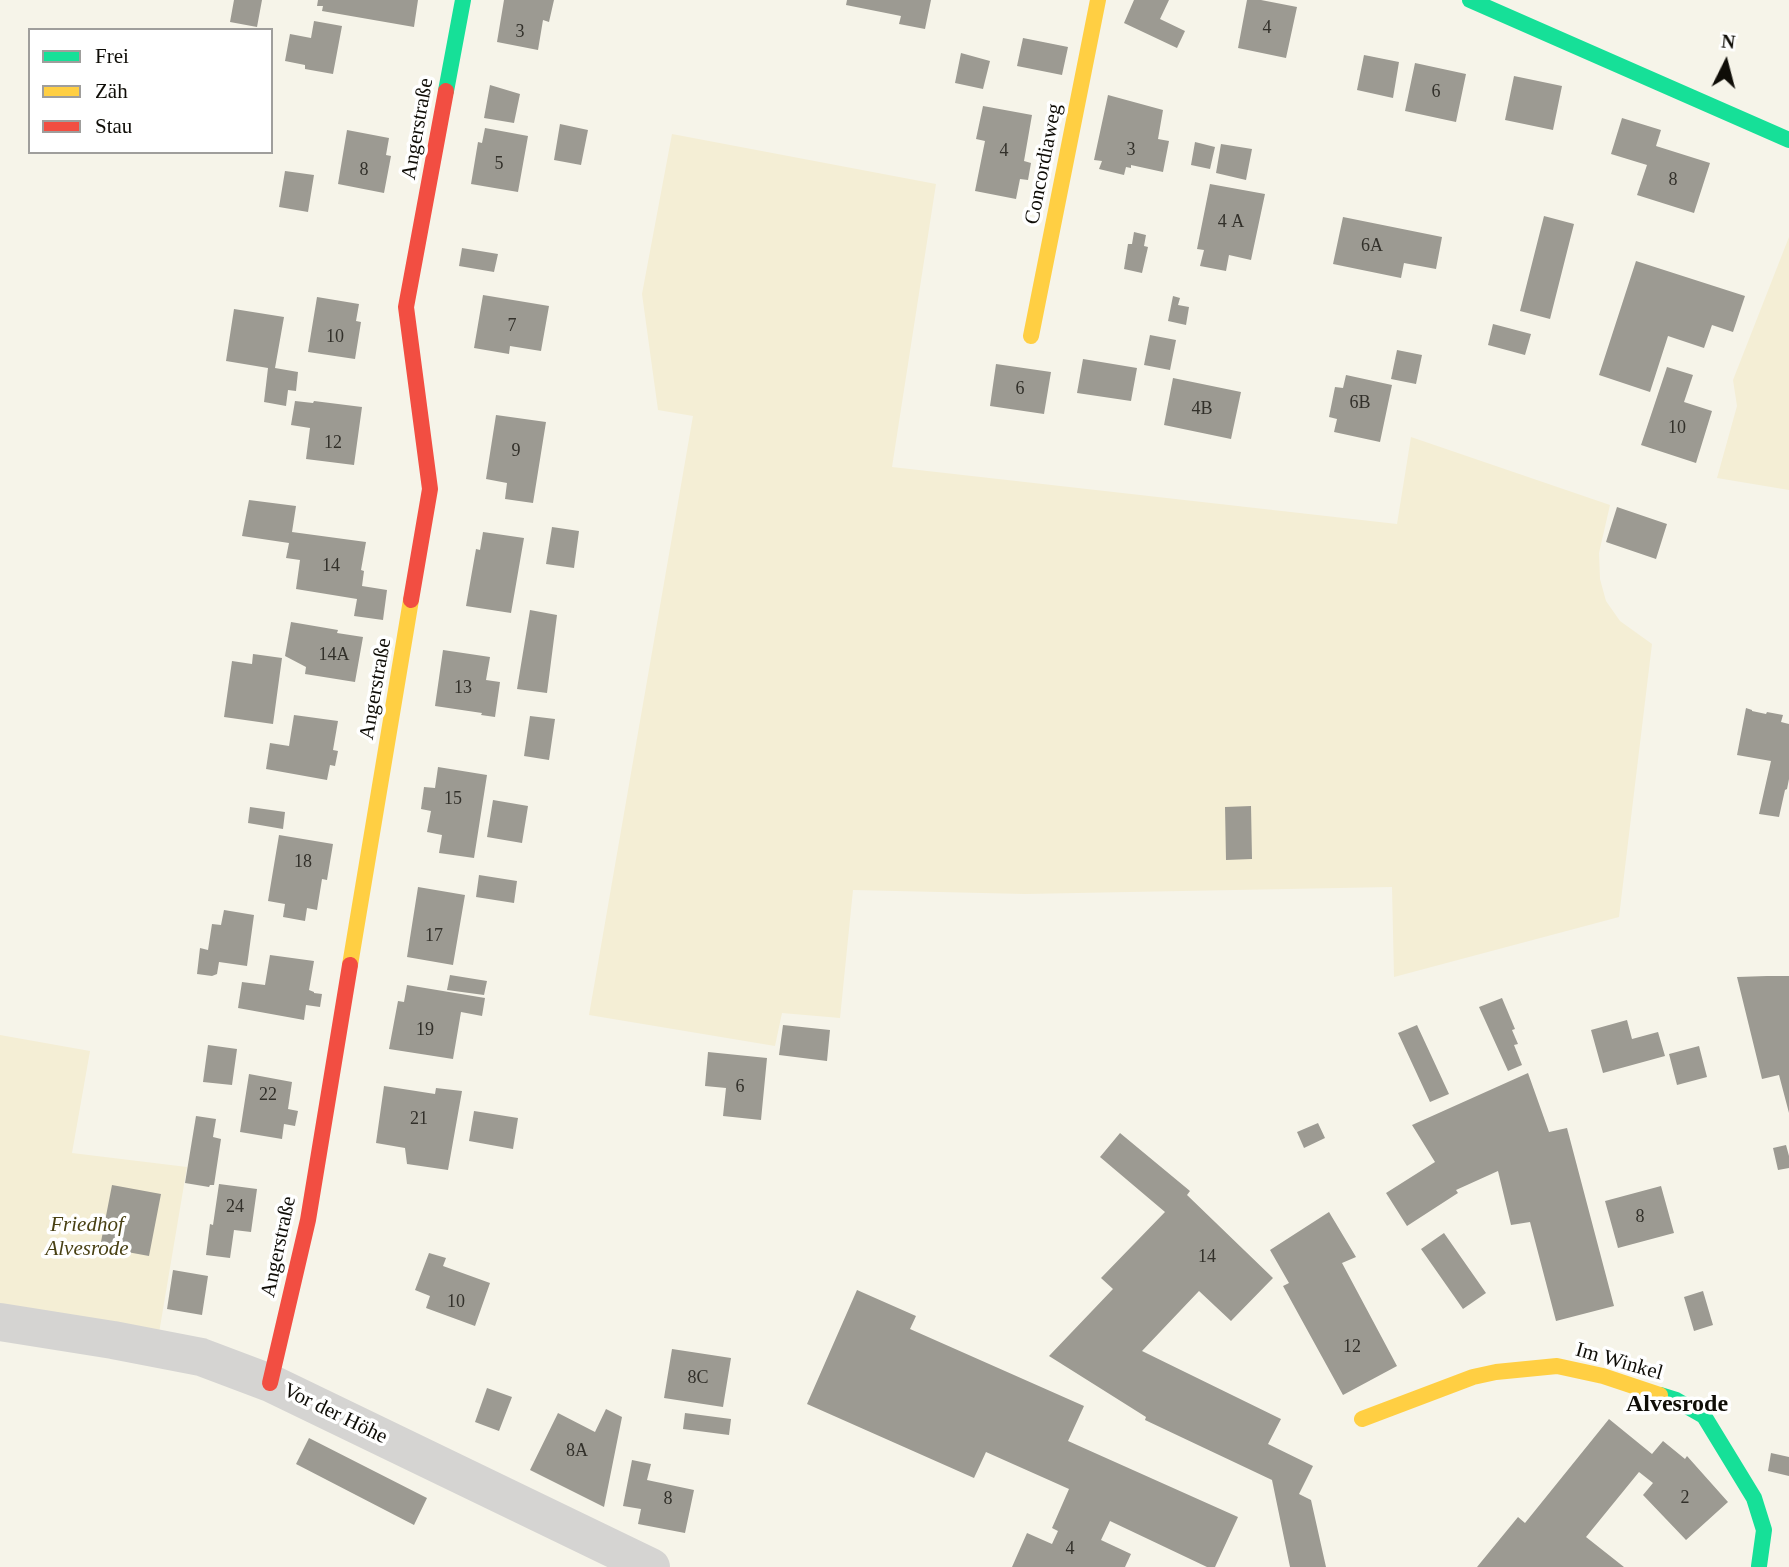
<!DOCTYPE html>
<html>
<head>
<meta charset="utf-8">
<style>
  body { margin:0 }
  #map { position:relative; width:1789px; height:1567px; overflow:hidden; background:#f6f4e9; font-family:Georgia,serif }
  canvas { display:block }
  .legend { position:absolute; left:28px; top:28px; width:245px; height:126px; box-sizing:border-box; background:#fff; border:2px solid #9f9e9c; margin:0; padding:9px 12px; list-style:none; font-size:21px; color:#0f0d07 }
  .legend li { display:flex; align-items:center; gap:14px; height:35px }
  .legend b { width:35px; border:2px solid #9f9e9c }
  .north { position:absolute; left:1691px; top:28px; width:70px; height:70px; -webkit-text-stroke:5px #fff; paint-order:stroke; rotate:6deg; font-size:19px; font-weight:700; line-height:28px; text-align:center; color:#0f0d07 }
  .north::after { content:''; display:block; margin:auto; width:24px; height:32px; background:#0f0d07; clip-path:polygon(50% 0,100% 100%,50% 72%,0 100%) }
</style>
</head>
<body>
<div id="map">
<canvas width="1789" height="1567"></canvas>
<ul class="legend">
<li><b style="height:9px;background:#16e098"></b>Frei</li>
<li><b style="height:9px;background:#ffcf43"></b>Zäh</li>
<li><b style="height:9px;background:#f24e42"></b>Stau</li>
</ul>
<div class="north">N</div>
</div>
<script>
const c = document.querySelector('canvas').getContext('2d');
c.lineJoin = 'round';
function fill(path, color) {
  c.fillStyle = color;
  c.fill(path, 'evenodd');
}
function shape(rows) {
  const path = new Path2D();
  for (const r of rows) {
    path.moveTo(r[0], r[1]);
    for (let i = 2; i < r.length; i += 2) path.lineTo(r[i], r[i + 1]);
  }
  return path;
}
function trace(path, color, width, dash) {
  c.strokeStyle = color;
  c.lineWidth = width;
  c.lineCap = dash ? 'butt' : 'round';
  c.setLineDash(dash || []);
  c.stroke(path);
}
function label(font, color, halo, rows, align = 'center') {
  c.font = font + ' Georgia,serif';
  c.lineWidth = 7;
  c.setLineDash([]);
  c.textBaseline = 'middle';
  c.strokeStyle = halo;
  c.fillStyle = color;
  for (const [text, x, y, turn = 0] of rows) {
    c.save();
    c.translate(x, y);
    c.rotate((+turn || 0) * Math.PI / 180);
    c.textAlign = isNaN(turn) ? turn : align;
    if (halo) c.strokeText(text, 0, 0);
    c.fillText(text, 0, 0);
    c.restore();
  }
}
fill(shape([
  [672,134,936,184,892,467,1397,524,1411,437,1610,505,1599,553,1600,579,1606,601,1620,621,1652,644,1619,917,1394,977,1392,887,1025,894,853,890,840,1018,782,1013,775,1046,589,1015,693,416,658,410,642,294],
  [1789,237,1789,490,1717,478,1737,406,1733,380],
  [0,1035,90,1051,72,1153,187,1167,159,1333,0,1305]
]), '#f4eed5');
fill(shape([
  [234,0,262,0,257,27,230,22],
  [318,0,418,0,414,27,322,11,323,6,317,6],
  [504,0,554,0,549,22,543,20,538,50,497,42],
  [847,0,931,0,925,29,899,24,901,16,846,5],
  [1134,0,1169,0,1160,19,1185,31,1177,48,1124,23],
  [1247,0,1261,0,1297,7,1286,58,1238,48],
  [314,21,342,26,333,74,305,69,305,65,285,61,290,34,311,38],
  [1023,38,1068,47,1062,75,1017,66],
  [961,53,990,61,983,89,955,83],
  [1364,55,1399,62,1393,98,1357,90],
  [1415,63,1466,74,1456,122,1405,111],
  [1514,76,1562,86,1553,130,1505,120],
  [490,85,520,94,514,123,484,118],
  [1108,95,1163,110,1158,139,1169,141,1163,172,1131,165,1131,168,1126,167,1124,175,1099,169,1102,161,1094,160],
  [983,106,1032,115,1024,161,1031,163,1028,180,1020,179,1016,199,975,191,985,141,976,139],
  [1622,118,1661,130,1656,146,1710,163,1694,213,1637,195,1647,165,1611,154],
  [560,124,588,130,581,165,554,160],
  [485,128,528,136,518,192,471,184,478,142,482,143],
  [347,130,389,138,386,155,391,156,384,193,338,184],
  [1195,142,1215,147,1210,169,1191,165],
  [1221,144,1252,149,1246,180,1216,173],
  [285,171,314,175,308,212,279,207],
  [1210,184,1265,194,1251,260,1229,255,1226,271,1200,266,1204,250,1197,249],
  [1544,216,1574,224,1550,319,1520,311],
  [1343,217,1442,237,1436,269,1404,263,1401,278,1333,264],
  [1134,232,1146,235,1144,246,1148,247,1142,273,1124,269,1128,244,1132,244],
  [462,248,498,254,494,272,459,266],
  [1636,261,1745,296,1733,332,1712,325,1704,348,1668,336,1650,392,1599,375],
  [483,295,549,306,541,351,510,346,509,354,474,348],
  [1173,296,1180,298,1178,305,1189,307,1186,325,1168,321],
  [317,297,359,304,356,321,361,322,355,359,308,352],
  [234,309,284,317,275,368,298,372,296,391,288,390,286,406,264,402,268,368,226,361],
  [1493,324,1531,334,1525,355,1488,345],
  [1150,335,1176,340,1170,370,1144,365],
  [1397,350,1422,355,1416,384,1391,379],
  [1083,359,1137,368,1131,401,1077,393],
  [996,364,1051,372,1044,414,990,406],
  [1667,367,1693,375,1684,402,1712,411,1696,463,1641,445],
  [1346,375,1392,385,1380,442,1334,432,1337,419,1329,417,1335,387,1343,388],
  [1173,378,1241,392,1231,439,1164,425],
  [295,401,313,403,314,401,362,407,354,465,306,459,310,428,291,425],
  [496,415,546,422,533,503,505,499,507,483,486,479],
  [249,500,296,506,292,532,366,542,361,570,364,571,362,586,387,590,383,620,354,616,357,599,296,589,300,560,286,558,289,543,242,536],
  [1617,507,1667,524,1656,559,1606,542],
  [552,527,579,531,574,568,546,564],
  [483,532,524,538,511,613,466,606,476,549,480,550],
  [530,610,557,615,547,693,517,689],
  [291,622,338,630,337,633,363,637,355,682,305,674,306,667,285,656],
  [443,650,490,657,486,680,500,682,495,717,481,715,482,713,435,706],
  [253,654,282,658,273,724,224,717,232,661,252,664],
  [1746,708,1752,710,1752,711,1766,714,1767,712,1783,715,1781,722,1789,724,1789,779,1787,789,1785,790,1779,817,1759,814,1771,761,1737,755],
  [294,715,338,721,333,750,338,751,335,766,330,765,327,780,266,769,270,743,289,746],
  [530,716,555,719,549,760,524,756],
  [438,767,487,775,474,858,439,853,442,835,427,832,431,811,421,809,424,787,435,788],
  [493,800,528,806,522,843,487,837],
  [1251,806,1252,859,1226,860,1225,807],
  [250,807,285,812,283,829,248,823],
  [279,835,333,844,327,880,322,879,317,910,307,908,305,921,283,917,285,904,268,901],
  [479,875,517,881,514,903,476,897],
  [418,887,465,895,453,965,407,957],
  [224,910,254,915,247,966,219,962,217,974,212,976,197,974,200,948,208,950,212,924,221,925],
  [270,955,314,961,309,990,314,992,314,993,322,994,320,1007,306,1005,304,1020,238,1008,242,982,265,985],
  [450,975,487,981,484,995,447,990],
  [1767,976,1789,976,1789,1113,1779,1075,1762,1079,1737,977],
  [407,985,485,998,482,1016,461,1012,453,1059,389,1049,398,1001,404,1002],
  [1502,998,1515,1029,1512,1030,1518,1044,1514,1045,1522,1065,1508,1071,1479,1007],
  [1627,1020,1632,1039,1658,1032,1665,1056,1603,1073,1591,1030],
  [783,1025,830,1030,827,1061,779,1055],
  [1417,1025,1449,1094,1430,1102,1398,1033],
  [208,1045,237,1049,232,1085,203,1082],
  [1699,1046,1707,1077,1677,1085,1669,1054],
  [708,1052,767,1058,761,1120,723,1116,726,1088,705,1086],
  [1528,1073,1549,1132,1567,1128,1614,1306,1556,1321,1530,1222,1511,1225,1498,1171,1456,1190,1458,1193,1407,1226,1386,1193,1435,1162,1412,1125],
  [249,1074,292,1082,288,1109,298,1111,295,1126,284,1124,282,1139,240,1132],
  [384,1086,435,1094,436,1088,462,1091,448,1170,407,1164,405,1148,376,1143],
  [474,1111,518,1118,513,1149,469,1141],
  [196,1116,216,1119,213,1137,221,1139,214,1185,210,1185,209,1187,185,1183],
  [1318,1123,1325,1138,1304,1148,1297,1132],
  [1120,1133,1190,1191,1187,1195,1273,1278,1231,1321,1199,1291,1142,1351,1281,1419,1268,1444,1313,1466,1299,1494,1311,1500,1326,1567,1290,1567,1272,1480,1145,1420,1146,1417,1049,1356,1113,1289,1101,1278,1165,1212,1100,1157],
  [1786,1145,1789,1156,1789,1168,1778,1170,1773,1148],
  [219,1184,257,1189,251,1232,234,1230,230,1258,206,1255,210,1224,213,1225],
  [112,1185,161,1194,149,1256,100,1247],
  [1661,1186,1674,1233,1618,1248,1605,1201],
  [1329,1212,1356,1257,1342,1263,1397,1366,1343,1395,1283,1286,1289,1283,1270,1250],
  [1444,1233,1486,1293,1463,1309,1421,1249],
  [429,1253,446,1258,443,1266,490,1283,475,1326,426,1308,430,1296,415,1290],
  [173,1270,208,1276,202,1315,167,1309],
  [857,1290,916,1316,910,1329,1084,1406,1068,1441,1238,1517,1215,1567,1207,1567,1110,1521,1101,1540,1131,1554,1125,1567,1012,1567,1027,1533,1052,1544,1058,1531,1052,1528,1069,1489,986,1452,974,1478,807,1404],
  [1703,1291,1713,1325,1694,1331,1684,1297],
  [672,1349,731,1358,723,1407,664,1398],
  [487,1388,512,1397,499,1431,475,1422],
  [606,1409,622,1417,604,1507,530,1470,558,1413,595,1432],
  [685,1413,731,1419,729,1435,683,1429],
  [1609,1419,1652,1454,1663,1441,1685,1459,1687,1456,1728,1502,1686,1540,1643,1495,1653,1483,1639,1472,1586,1537,1624,1567,1477,1567,1518,1517,1525,1523],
  [309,1438,427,1498,414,1525,296,1464],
  [1771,1453,1789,1457,1789,1476,1768,1471],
  [632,1460,651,1464,647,1480,694,1490,685,1533,638,1524,641,1509,623,1506]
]), '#9c9a92');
trace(shape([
  [0,1322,113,1340,201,1357,270,1383,651,1567]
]), '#d5d4d2', 38);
trace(shape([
  [1470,0,1789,140],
  [446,91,463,0],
  [1660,1395,1676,1400,1704,1416,1754,1498,1764,1530,1759,1566]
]), '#16e098', 16);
trace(shape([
  [1031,336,1098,0],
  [350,965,411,600],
  [1362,1419,1473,1377,1496,1372,1557,1366,1603,1376,1660,1395]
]), '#ffcf43', 16);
trace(shape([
  [411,600,430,489,406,307,446,91],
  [270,1383,308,1220,350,965]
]), '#f24e42', 16);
label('18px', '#32302a', null, [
  ["4",1267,28],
  ["3",520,32],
  ["6",1436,92],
  ["3",1131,150],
  ["4",1004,151],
  ["5",499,164],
  ["8",364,170],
  ["8",1673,180],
  ["4 A",1231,222],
  ["6A",1372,246],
  ["7",512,326],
  ["10",335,337],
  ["6",1020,389],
  ["6B",1360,403],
  ["4B",1202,409],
  ["10",1677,428],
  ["12",333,443],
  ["9",516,451],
  ["14",331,566],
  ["14A",334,655],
  ["13",463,688],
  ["15",453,799],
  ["18",303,862],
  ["17",434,936],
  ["19",425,1030],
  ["6",740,1087],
  ["22",268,1095],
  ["21",419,1119],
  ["24",235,1207],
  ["8",1640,1217],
  ["14",1207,1257],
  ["10",456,1302],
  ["12",1352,1347],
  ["8C",698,1378],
  ["8A",577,1451],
  ["2",1685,1498],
  ["8",668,1499],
  ["4",1070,1549]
]);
label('21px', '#0f0d07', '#fff', [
  ["Angerstraße",418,129,-80],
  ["Concordiaweg",1044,164,-79],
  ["Angerstraße",376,689,-80],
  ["Angerstraße",279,1247,-78],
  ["Im Winkel",1619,1362,16],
  ["Vor der Höhe",335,1414,26]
]);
label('italic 21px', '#494114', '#fff', [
  ["Friedhof",87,1225],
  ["Alvesrode",87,1249]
]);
label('bold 24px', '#0f0d07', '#fff', [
  ["Alvesrode",1677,1405]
]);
</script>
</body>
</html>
